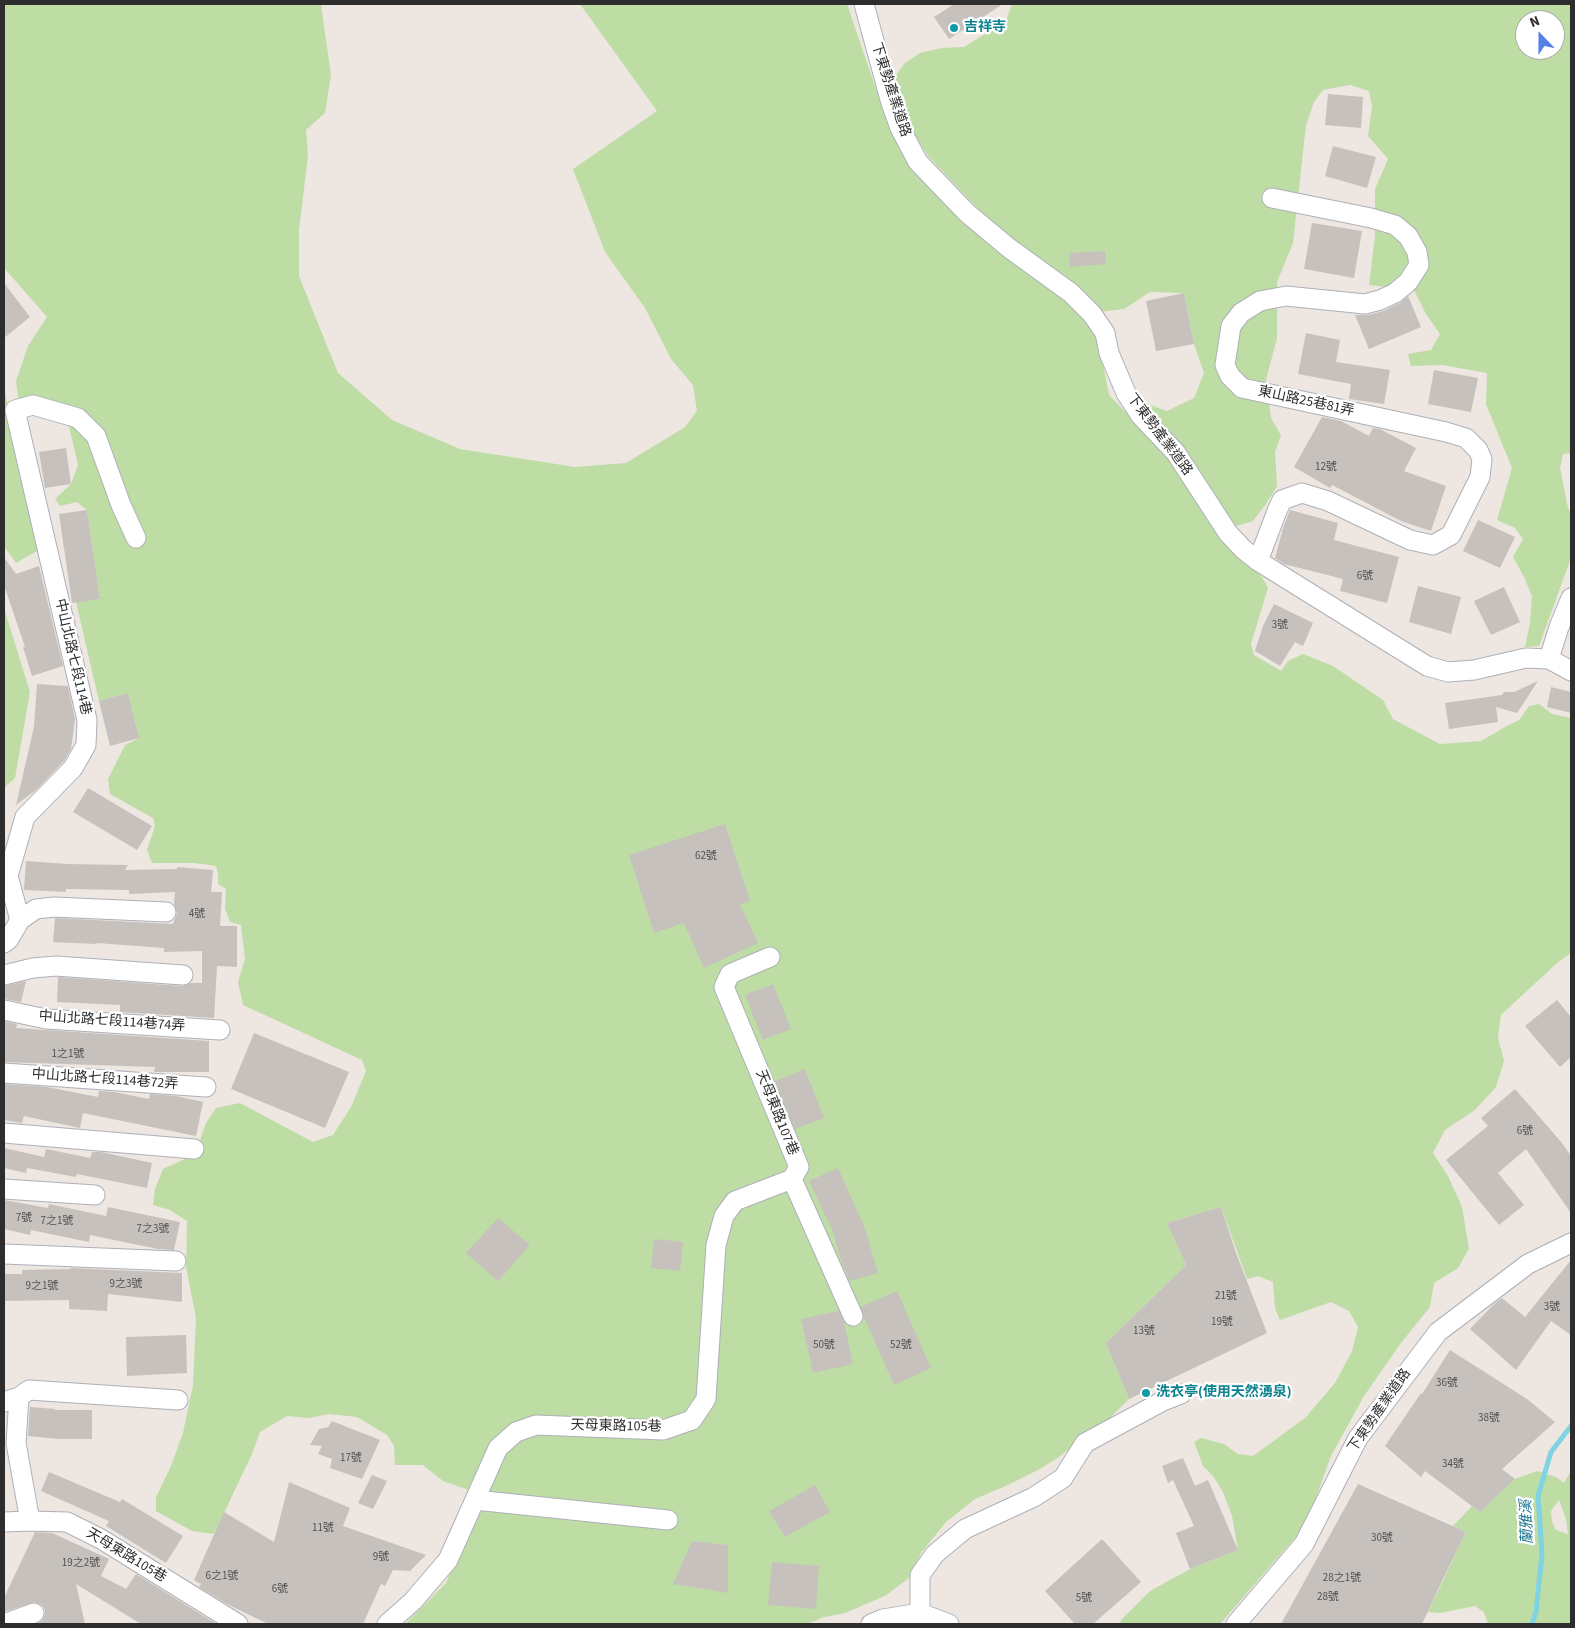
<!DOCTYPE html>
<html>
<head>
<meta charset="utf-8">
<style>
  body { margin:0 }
  #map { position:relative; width:1575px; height:1628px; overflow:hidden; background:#ede6e1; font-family:"Source Sans 3",sans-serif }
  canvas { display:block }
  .frame { position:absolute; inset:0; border:5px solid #2d2d2d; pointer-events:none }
  .north { position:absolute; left:1515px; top:10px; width:50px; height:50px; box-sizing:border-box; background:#fff; border:1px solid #ababab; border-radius:50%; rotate:338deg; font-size:14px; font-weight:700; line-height:20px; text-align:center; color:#2d2d2d }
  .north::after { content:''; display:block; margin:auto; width:18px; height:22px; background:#5480e7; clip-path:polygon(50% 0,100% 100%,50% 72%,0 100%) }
</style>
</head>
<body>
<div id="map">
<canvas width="1575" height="1628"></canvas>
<div class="frame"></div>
<div class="north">N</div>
</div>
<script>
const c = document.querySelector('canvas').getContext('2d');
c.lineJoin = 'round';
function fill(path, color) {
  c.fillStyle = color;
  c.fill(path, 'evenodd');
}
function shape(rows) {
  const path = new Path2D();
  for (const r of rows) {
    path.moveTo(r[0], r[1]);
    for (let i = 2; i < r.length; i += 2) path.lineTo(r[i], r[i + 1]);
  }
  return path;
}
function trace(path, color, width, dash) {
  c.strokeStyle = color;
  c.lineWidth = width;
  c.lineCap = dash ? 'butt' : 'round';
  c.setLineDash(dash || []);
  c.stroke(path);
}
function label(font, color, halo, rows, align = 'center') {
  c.font = font + ' "Source Sans 3","Noto Sans TC",sans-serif';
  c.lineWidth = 4.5;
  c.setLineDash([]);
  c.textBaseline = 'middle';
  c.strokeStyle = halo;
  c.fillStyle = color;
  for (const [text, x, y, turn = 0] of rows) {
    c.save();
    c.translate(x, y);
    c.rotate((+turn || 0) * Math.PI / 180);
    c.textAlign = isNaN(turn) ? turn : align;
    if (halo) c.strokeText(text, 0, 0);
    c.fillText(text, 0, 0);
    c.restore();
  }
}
fill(shape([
  [4,4,321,4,331,75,325,113,306,130,308,155,299,230,299,276,338,373,392,420,460,449,575,467,626,463,685,427,697,411,693,385,671,359,645,308,605,252,573,169,657,111,580,4,847,4,883,110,895,140,910,165,1085,319,1099,344,1109,395,1173,461,1239,555,1262,577,1268,588,1251,644,1254,655,1281,671,1288,661,1303,654,1333,666,1383,700,1393,719,1440,744,1481,741,1505,727,1519,720,1529,706,1539,704,1552,714,1571,718,1571,953,1557,963,1501,1015,1498,1038,1504,1061,1496,1087,1475,1110,1445,1130,1433,1153,1448,1176,1462,1207,1469,1249,1458,1268,1434,1283,1430,1307,1401,1343,1364,1396,1331,1456,1306,1525,1220,1624,1119,1624,1122,1619,1150,1591,1190,1569,1238,1550,1232,1516,1223,1492,1213,1476,1203,1466,1194,1442,1201,1438,1224,1444,1238,1454,1253,1456,1305,1418,1335,1383,1352,1351,1358,1327,1349,1311,1331,1302,1280,1320,1275,1308,1273,1282,1258,1276,1247,1279,1221,1207,1167,1223,1186,1265,1106,1343,1129,1399,1104,1424,1084,1437,1059,1457,1040,1469,1008,1485,975,1499,946,1522,921,1553,909,1578,885,1596,845,1613,824,1617,807,1624,405,1624,446,1583,483,1495,443,1481,423,1465,395,1465,394,1446,387,1435,357,1417,329,1414,309,1418,287,1416,260,1432,252,1454,214,1534,192,1531,156,1511,156,1497,171,1466,183,1433,193,1385,196,1318,186,1267,187,1221,170,1210,153,1205,155,1189,163,1169,187,1158,199,1143,206,1123,216,1108,240,1103,313,1142,333,1135,351,1107,366,1071,362,1060,243,1005,238,982,245,959,241,925,230,922,225,909,226,889,218,884,218,874,216,866,194,863,152,863,147,850,155,826,153,818,110,794,108,779,125,745,139,738,128,694,99,701,76,602,100,599,87,510,77,502,60,506,55,499,71,484,78,465,68,422,19,405,16,381,28,346,47,317,5,269,4,269],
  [1012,4,1571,4,1571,453,1563,454,1560,468,1568,508,1571,513,1571,558,1539,646,1525,647,1530,623,1532,596,1524,577,1513,557,1523,539,1515,528,1497,520,1512,468,1486,404,1487,373,1443,365,1411,366,1408,354,1431,350,1440,334,1426,314,1414,290,1369,285,1375,236,1375,189,1388,159,1368,136,1372,106,1369,91,1350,85,1323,90,1314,102,1306,125,1293,243,1277,282,1277,338,1266,380,1271,418,1281,435,1275,452,1277,486,1266,504,1253,521,1233,527,1140,410,1145,403,1167,411,1194,398,1204,373,1194,344,1184,293,1150,292,1124,309,1099,312,1004,236,928,156,912,131,896,90,896,75,905,63,920,53,942,48,964,47,1006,21],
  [1525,20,1555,20,1555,50,1525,50],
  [4,385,9,414,48,545,16,563,4,546],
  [4,608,30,692,15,778,4,788],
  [1537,1471,1556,1477,1564,1483,1571,1471,1571,1624,1488,1624,1484,1612,1475,1606,1440,1613,1428,1612,1466,1532,1453,1526,1472,1506,1480,1512,1515,1479],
  [1559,1500,1566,1519,1568,1534,1556,1530,1552,1522,1551,1511]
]), '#bedda4');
trace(shape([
  [1532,1624,1536,1612,1542,1554,1538,1496,1551,1452,1571,1426]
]), '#80d3e2', 5);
fill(shape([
  [954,4,1003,4,949,39,934,17],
  [1328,94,1363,97,1361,128,1325,125],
  [1333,146,1376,157,1367,188,1325,176],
  [1312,223,1362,231,1354,278,1304,269],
  [1105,251,1106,264,1070,267,1069,253],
  [4,283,30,317,4,338],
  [1184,293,1194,344,1156,351,1146,301],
  [1408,296,1421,327,1369,349,1355,315,1368,315,1383,311,1400,303],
  [1306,333,1340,340,1336,362,1390,370,1384,404,1349,399,1351,384,1298,374],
  [1434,370,1478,378,1471,412,1428,404],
  [1322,417,1341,421,1369,436,1373,428,1380,429,1416,448,1404,471,1446,486,1431,531,1401,521,1332,485,1330,488,1294,467],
  [66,448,71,484,45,488,39,452],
  [87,510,100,599,72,603,59,514],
  [1290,510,1338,523,1334,540,1399,557,1387,603,1340,591,1343,579,1284,564,1275,558,1284,525],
  [1478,520,1515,537,1500,568,1463,551],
  [4,557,16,574,39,566,63,666,32,676,23,647,25,647,4,585],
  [1418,586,1461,597,1451,634,1409,622],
  [1504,587,1520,622,1491,635,1474,601],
  [1274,604,1313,623,1303,646,1295,642,1280,666,1255,651,1263,626],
  [1538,681,1517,713,1496,707,1498,722,1449,729,1445,703,1502,695,1504,692,1514,692],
  [37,684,68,686,75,719,71,749,64,761,36,790,16,805,34,727],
  [1551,687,1571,692,1571,713,1547,707],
  [128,693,139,738,110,746,99,701],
  [88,788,152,826,137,850,73,812],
  [725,824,750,901,740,904,758,943,704,968,684,923,654,933,629,855],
  [26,861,67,864,128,865,125,870,177,869,177,867,213,870,211,892,222,892,220,926,237,926,237,967,217,966,214,1018,120,1012,120,1005,57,1002,58,977,182,986,191,983,202,983,202,951,164,952,164,948,97,943,96,944,53,942,55,918,173,924,177,913,174,904,175,892,129,894,129,890,66,889,66,892,24,890],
  [26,981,21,1002,4,999,4,986],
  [773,984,791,1029,763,1040,745,995],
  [1557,1000,1571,1017,1571,1057,1560,1067,1525,1026],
  [4,1021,17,1024,16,1028,209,1041,209,1072,154,1072,155,1067,4,1062],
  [254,1033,349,1072,325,1128,231,1089],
  [805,1069,824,1118,795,1129,775,1081],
  [4,1084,47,1087,98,1097,99,1091,114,1092,149,1099,150,1094,176,1096,203,1102,196,1136,83,1113,80,1128,24,1116,22,1123,4,1120],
  [1515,1089,1562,1143,1571,1156,1571,1213,1526,1149,1498,1173,1524,1205,1499,1225,1446,1160,1488,1126,1481,1118],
  [4,1148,44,1157,46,1149,90,1158,92,1152,101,1152,152,1163,147,1188,77,1174,76,1177,27,1168,26,1173,4,1168],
  [838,1168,864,1226,878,1273,850,1281,842,1263,833,1232,809,1181],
  [4,1200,48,1208,49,1204,106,1216,108,1207,180,1222,174,1250,158,1249,90,1235,89,1242,31,1230,30,1235,4,1229],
  [1221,1207,1236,1253,1267,1333,1129,1399,1106,1343,1186,1265,1167,1223],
  [498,1218,530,1245,498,1281,466,1253],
  [654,1239,683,1242,680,1271,651,1268],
  [1571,1260,1571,1335,1551,1321,1516,1370,1470,1329,1494,1304,1502,1298,1525,1317],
  [71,1268,182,1273,182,1302,108,1294,107,1311,69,1309,69,1300,4,1301,4,1274,22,1274,22,1270,71,1269],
  [897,1291,931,1368,894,1385,864,1317,861,1307],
  [839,1311,844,1322,853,1364,813,1373,801,1319],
  [186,1335,187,1373,127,1376,126,1337],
  [1450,1350,1527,1399,1555,1422,1502,1469,1515,1479,1480,1512,1425,1471,1421,1477,1385,1446,1421,1393,1422,1394],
  [30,1407,55,1409,55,1410,92,1410,92,1439,59,1439,28,1436],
  [332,1421,380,1440,362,1479,330,1468,332,1459,318,1454,322,1446,310,1445,319,1429,328,1427],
  [1183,1458,1195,1486,1208,1480,1238,1550,1190,1569,1176,1533,1194,1526,1173,1480,1168,1483,1162,1466],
  [49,1472,120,1502,122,1499,183,1536,166,1563,106,1526,109,1521,41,1491],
  [372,1475,387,1481,373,1509,358,1503],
  [289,1482,350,1508,343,1526,426,1555,410,1571,393,1570,385,1586,381,1584,363,1624,268,1624,227,1604,199,1587,201,1584,194,1580,224,1512,274,1542],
  [1358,1484,1466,1532,1443,1579,1422,1624,1281,1624],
  [815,1485,830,1512,785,1537,769,1511],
  [35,1532,52,1533,109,1559,101,1576,126,1589,136,1574,215,1623,141,1624,76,1584,85,1624,36,1624,42,1621,45,1614,45,1610,42,1605,35,1602,4,1612,4,1598],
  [1102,1539,1141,1582,1093,1624,1075,1624,1045,1591],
  [692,1541,728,1545,728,1593,673,1584],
  [772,1562,819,1566,816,1609,768,1605]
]), '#c6c1bc');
const minor = shape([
  [864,4,891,103,900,128,918,162,967,213,1009,248,1071,293,1092,314,1105,333,1109,353,1126,393,1141,416,1176,453,1228,533,1243,549,1258,561,1427,666,1448,672,1474,670,1526,658,1549,659,1571,671],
  [1258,561,1277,511,1282,500,1302,493,1328,501,1410,540,1433,545,1451,535,1480,477,1482,459,1478,450,1466,438,1446,432,1242,388,1230,376,1225,365,1231,326,1241,313,1260,301,1286,296,1365,304,1380,300,1395,293,1408,282,1419,265,1417,252,1408,236,1395,225,1371,218,1272,198],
  [1549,659,1559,627,1571,598],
  [20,920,36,909,54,907,166,912],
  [4,943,9,939,20,920,8,876,25,817,73,768,86,745,87,720,15,410,33,405,78,418,96,436,121,505,136,538],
  [770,957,730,974,724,987,799,1167,792,1179],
  [4,975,33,968,56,966,183,975],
  [4,1010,46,1019,220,1030],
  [4,1073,206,1087],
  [4,1133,194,1149],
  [792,1179,853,1316],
  [4,1189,95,1195],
  [4,1254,176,1261],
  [19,1397,16,1443,30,1521],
  [4,1402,19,1397,29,1390,178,1400],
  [475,1500,668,1520],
  [4,1522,30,1521,67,1522,101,1539,238,1624],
  [920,1613,920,1575,935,1554,965,1529,1034,1497,1063,1478,1085,1443,1163,1401,1181,1394],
  [920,1613,949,1624],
  [4,1624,34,1613],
  [387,1624,413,1601,448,1560,498,1448,516,1432,536,1425,663,1430,692,1420,706,1399,716,1245,724,1216,735,1201,792,1179],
  [871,1624,883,1619,920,1613],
  [1236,1624,1304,1544,1358,1438,1438,1332,1528,1264,1571,1243]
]);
trace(minor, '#adb0b7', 21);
trace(minor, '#fff', 19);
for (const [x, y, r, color] of [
  [954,28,5,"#0f9aa8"],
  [1146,1393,5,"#0f9aa8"]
]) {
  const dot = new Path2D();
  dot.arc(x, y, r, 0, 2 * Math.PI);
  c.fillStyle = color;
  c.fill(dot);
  trace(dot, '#fff', 2);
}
label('11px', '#535251', null, [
  ["12號",1326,468],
  ["6號",1365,577],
  ["3號",1280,626],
  ["62號",706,857],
  ["4號",197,915],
  ["1之1號",68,1055],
  ["6號",1525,1132],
  ["7號",24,1219],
  ["7之1號",57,1222],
  ["7之3號",153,1230],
  ["9之3號",126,1285],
  ["9之1號",42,1287],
  ["21號",1226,1297],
  ["3號",1552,1308],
  ["19號",1222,1323],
  ["13號",1144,1332],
  ["50號",824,1346],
  ["52號",901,1346],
  ["36號",1447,1384],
  ["38號",1489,1419],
  ["17號",351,1459],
  ["34號",1453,1465],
  ["11號",323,1529],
  ["30號",1382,1539],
  ["9號",381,1558],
  ["19之2號",81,1564],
  ["6之1號",222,1577],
  ["28之1號",1342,1579],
  ["6號",280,1590],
  ["28號",1328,1598],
  ["5號",1084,1599]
]);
label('bold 14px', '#0d838f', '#fff', [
  ["吉祥寺",964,28],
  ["洗衣亭(使用天然湧泉)",1156,1393]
], 'left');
label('14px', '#2d2d2d', '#fff', [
  ["下東勢產業道路",890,90,72],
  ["東山路25巷81弄",1306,402,12],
  ["下東勢產業道路",1159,435,53],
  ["中山北路七段114巷",72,657,77],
  ["中山北路七段114巷74弄",112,1022,4],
  ["中山北路七段114巷72弄",105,1080,4],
  ["天母東路107巷",776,1113,68],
  ["下東勢產業道路",1380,1411,-55],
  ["天母東路105巷",616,1427,1],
  ["天母東路105巷",126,1556,31]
]);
label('italic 15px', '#1d7691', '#fff', [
  ["蘭雅溪",1528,1522,-92]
]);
</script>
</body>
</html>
